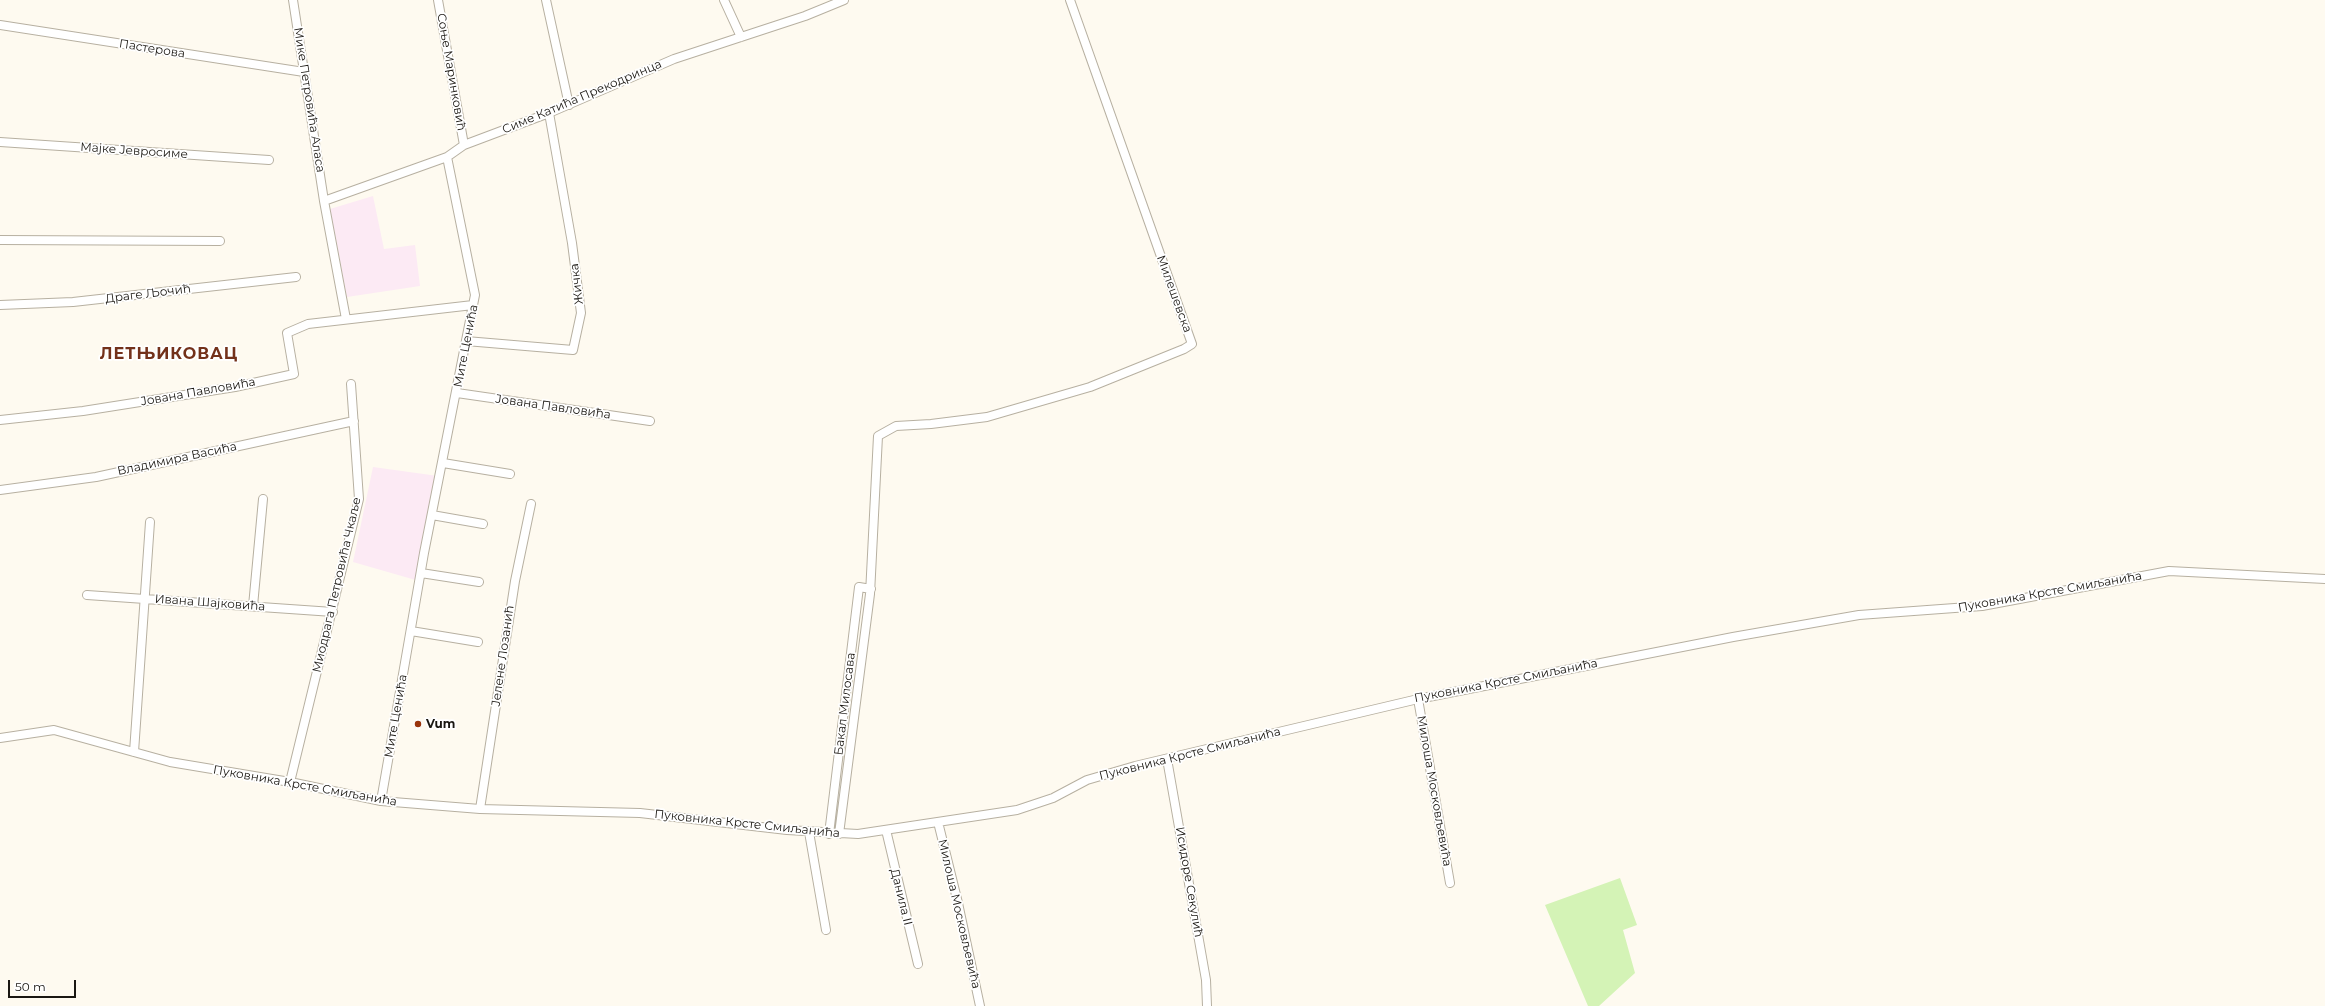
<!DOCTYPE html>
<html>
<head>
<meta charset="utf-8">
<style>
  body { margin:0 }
  #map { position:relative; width:2325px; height:1006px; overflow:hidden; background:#fefaf0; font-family:Montserrat,sans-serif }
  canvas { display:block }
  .scale { position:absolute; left:8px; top:980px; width:68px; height:18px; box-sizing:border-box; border:2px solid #1a1712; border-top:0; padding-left:5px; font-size:12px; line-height:14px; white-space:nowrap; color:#1a1712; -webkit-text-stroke:3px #fff; paint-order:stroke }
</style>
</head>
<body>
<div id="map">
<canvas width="2325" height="1006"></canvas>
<div class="scale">50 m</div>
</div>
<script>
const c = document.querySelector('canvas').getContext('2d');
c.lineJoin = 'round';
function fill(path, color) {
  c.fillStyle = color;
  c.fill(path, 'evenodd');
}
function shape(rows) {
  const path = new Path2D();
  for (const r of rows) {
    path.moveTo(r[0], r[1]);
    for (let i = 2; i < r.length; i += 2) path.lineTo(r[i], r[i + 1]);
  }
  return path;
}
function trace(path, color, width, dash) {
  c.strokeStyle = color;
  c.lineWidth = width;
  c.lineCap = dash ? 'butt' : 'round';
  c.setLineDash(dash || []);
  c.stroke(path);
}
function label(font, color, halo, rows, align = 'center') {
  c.font = font + ' Montserrat,sans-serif';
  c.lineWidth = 3.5;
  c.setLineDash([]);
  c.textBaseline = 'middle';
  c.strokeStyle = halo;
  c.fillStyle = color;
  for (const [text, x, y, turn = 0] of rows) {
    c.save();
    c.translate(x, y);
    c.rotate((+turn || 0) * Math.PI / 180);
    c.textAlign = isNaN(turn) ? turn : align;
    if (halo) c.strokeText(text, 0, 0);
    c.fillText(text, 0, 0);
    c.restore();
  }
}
fill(shape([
  [373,196,384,249,415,245,420,286,347,297,330,209],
  [373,467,438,476,419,581,353,562]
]), '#fceaf4');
fill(shape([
  [1620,878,1637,925,1623,930,1635,973,1599,1006,1588,1006,1545,905]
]), '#d4f3b6');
const street = shape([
  [293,0,324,201,346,319],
  [438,0,464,145],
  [546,0,569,105],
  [724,0,741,37],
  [0,25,304,72],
  [0,142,269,160],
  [324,201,447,157,464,145,549,113,674,59,805,16,844,0],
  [0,240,220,241],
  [0,305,73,302,296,277],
  [466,341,573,350,581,313,572,243,549,113],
  [457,393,650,421],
  [0,420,83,411,235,387,294,374,287,333,308,324,473,305],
  [443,463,510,474],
  [0,490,96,477,354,421],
  [432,515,483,524],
  [421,573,479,582],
  [87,595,333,612],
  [253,606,263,499],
  [411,631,478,642],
  [1418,699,1450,883],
  [0,738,54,730,170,762,290,782,381,801,480,809,640,813,787,830,858,834,1017,810,1053,798,1087,780,1135,766,1418,699,1733,637,1859,615,1982,606,2169,571,2325,579],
  [134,752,150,522],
  [1167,759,1206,980,1207,1006],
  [290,782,359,499,351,384],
  [381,801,424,553,475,295,447,157],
  [480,809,515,581,531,504],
  [938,822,958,903,980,1006],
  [886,830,918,964],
  [809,832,826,930],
  [829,834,859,587,871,589],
  [839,834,870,594,878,436,896,426,931,424,987,417,1090,387,1184,349,1192,344,1070,0]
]);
trace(street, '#b7b0a1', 10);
trace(street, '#fff', 8);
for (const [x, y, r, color] of [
  [418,724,4,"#99340b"]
]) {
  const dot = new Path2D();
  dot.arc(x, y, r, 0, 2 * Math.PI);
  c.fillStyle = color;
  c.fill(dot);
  trace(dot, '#fff', 1.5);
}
label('12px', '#1a1712', '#fff', [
  ["Пастерова",152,49,9],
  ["Соње Маринковић",451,72,80],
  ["Симе Катића Прекодринца",582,97,-23],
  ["Мике Петровића Аласа",309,100,81],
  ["Мајке Јевросиме",134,151,4],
  ["Жичка",577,284,-97],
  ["Драге Љочић",148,294,-7],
  ["Милешевска",1174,294,70],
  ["Мите Ценића",466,346,-79],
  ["Јована Павловића",198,392,-10],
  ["Јована Павловића",553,407,8],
  ["Владимира Васића",177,459,-12],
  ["Миодрага Петровића Чкаље",337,585,-77],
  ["Пуковника Крсте Смиљанића",2050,592,-10],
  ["Ивана Шајковића",210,603,4],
  ["Јелене Лозанић",503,656,-82],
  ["Пуковника Крсте Смиљанића",1506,681,-11],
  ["Бакал Милосава",845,704,-83],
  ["Мите Ценића",396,716,-80],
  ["Пуковника Крсте Смиљанића",1190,754,-14],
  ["Пуковника Крсте Смиљанића",305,786,10],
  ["Милоша Московљевића",1434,791,80],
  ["Пуковника Крсте Смиљанића",747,824,6],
  ["Исидоре Секулић",1189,882,80],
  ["Данила II",901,897,76],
  ["Милоша Московљевића",959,914,77]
]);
label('bold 12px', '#1a1712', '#fff', [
  ["Vum",426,724]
], 'left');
c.letterSpacing = '1px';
label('bold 16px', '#73311a', '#fff', [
  ["ЛЕТЊИКОВАЦ",169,354]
]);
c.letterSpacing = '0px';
</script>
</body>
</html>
